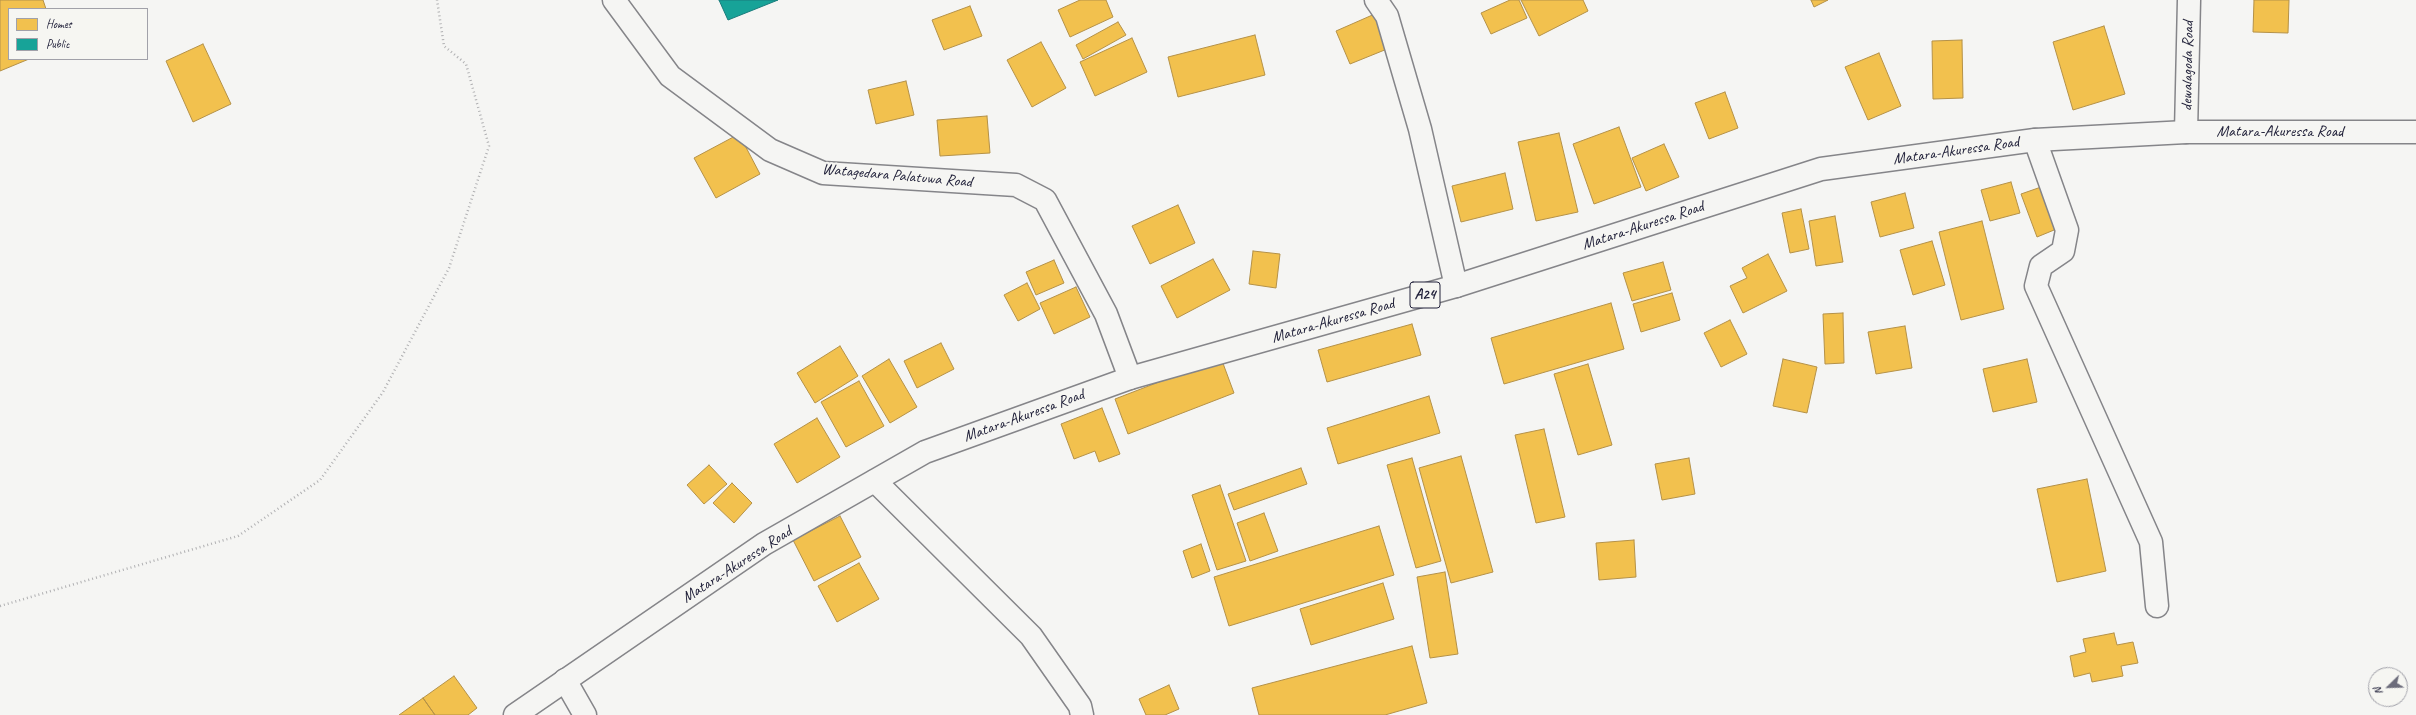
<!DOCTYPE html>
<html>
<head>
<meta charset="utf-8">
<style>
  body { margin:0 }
  #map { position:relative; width:2416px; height:715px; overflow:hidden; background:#f5f5f3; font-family:Caveat,sans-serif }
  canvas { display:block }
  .legend { position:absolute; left:8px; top:8px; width:140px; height:52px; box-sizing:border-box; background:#f6f6f2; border:1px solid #a1a1a9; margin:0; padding:5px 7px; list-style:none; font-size:12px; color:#22223b }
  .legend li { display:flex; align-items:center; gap:8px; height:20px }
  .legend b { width:20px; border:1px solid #a1a1a9 }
  .north { position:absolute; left:2368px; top:667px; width:40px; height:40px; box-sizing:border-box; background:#f6f6f2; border:1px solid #a1a1a9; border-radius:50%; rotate:247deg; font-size:11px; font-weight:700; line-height:16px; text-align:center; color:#22223b }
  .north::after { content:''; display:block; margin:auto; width:14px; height:18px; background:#6c6c7b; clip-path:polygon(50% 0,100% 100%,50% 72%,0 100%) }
</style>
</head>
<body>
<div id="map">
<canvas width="2416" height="715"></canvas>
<ul class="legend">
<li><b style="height:11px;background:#f2c14e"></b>Homes</li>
<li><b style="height:11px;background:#17a398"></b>Public</li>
</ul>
<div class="north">N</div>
</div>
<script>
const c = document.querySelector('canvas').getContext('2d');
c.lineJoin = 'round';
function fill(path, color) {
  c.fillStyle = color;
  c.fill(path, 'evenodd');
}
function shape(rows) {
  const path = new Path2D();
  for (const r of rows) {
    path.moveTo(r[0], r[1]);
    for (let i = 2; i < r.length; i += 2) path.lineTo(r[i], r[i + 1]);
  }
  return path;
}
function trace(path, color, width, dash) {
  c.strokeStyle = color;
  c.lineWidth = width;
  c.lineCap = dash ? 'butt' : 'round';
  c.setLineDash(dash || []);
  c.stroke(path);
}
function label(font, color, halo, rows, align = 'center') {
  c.font = font + ' Caveat,sans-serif';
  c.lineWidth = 4;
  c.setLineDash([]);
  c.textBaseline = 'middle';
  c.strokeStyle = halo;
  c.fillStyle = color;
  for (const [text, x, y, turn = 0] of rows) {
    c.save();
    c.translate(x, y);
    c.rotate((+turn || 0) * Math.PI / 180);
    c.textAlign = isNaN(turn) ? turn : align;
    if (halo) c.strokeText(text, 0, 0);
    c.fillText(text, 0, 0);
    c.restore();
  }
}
const homes = shape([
  [0,0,43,0,46,9,9,9,9,59,29,59,0,71,0,0],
  [1080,0,1106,0,1113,17,1070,37,1058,10,1080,0],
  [1510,0,1519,0,1527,18,1491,34,1481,13,1510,0],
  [1521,0,1583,0,1588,11,1539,36,1521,0],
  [1811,0,1828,0,1814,7,1811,0],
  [2254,0,2289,0,2288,33,2253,32,2254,0],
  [970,6,982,36,944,50,932,20,970,6],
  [1377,13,1392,47,1350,64,1336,31,1377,13],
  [1118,22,1126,35,1083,59,1076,45,1118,22],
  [2104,26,2125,94,2073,110,2053,42,2104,26],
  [1255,35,1265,75,1178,97,1168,57,1255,35],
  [1132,38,1147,72,1095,96,1080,62,1132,38],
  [1962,40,1963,98,1933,99,1932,41,1962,40],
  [1041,42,1066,88,1032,107,1007,60,1041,42],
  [203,44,231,104,193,122,166,61,203,44],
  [1879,53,1901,106,1868,120,1845,67,1879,53],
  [906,81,914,115,876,124,868,90,906,81],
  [1725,92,1738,128,1709,139,1695,103,1725,92],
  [987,116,990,153,940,156,937,120,987,116],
  [1619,127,1641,187,1594,204,1573,144,1619,127],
  [1559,133,1578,212,1536,221,1518,142,1559,133],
  [739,134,760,174,716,198,694,158,739,134],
  [1664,144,1679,177,1646,191,1632,158,1664,144],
  [1505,173,1513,209,1461,222,1452,186,1505,173],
  [2011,182,2020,213,1990,221,1981,190,2011,182],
  [2044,186,2059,228,2037,237,2021,194,2044,186],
  [1905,193,1914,228,1880,237,1871,202,1905,193],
  [1178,205,1195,243,1150,264,1132,226,1178,205],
  [1801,209,1809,249,1790,253,1782,213,1801,209],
  [1835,216,1843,262,1816,266,1809,221,1835,216],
  [1982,221,2004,309,1961,320,1939,232,1982,221],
  [1932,241,1945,285,1913,295,1900,250,1932,241],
  [1253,251,1280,254,1276,288,1249,284,1253,251],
  [1768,254,1787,291,1743,313,1730,286,1747,278,1742,268,1768,254],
  [1213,259,1230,290,1177,318,1161,286,1213,259],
  [1054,260,1064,283,1036,295,1026,272,1054,260],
  [1663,262,1671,290,1632,301,1623,273,1663,262],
  [1027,283,1040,309,1018,321,1004,295,1027,283],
  [1076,287,1090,317,1054,334,1040,303,1076,287],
  [1672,293,1680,320,1641,332,1633,304,1672,293],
  [1611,303,1624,349,1504,384,1491,338,1611,303],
  [1843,313,1844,363,1825,364,1823,314,1843,313],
  [1730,320,1747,354,1721,367,1704,333,1730,320],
  [1412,324,1421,355,1327,382,1318,350,1412,324],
  [1905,326,1912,368,1876,374,1868,332,1905,326],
  [941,343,954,369,917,388,904,361,941,343],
  [840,346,858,376,815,403,797,373,840,346],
  [1221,358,1234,393,1128,434,1115,399,1221,358],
  [889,359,917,407,890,423,862,376,889,359],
  [1783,359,1817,367,1807,413,1773,406,1783,359],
  [2027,359,2037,402,1993,412,1983,369,2027,359],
  [1588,364,1612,445,1578,455,1554,374,1588,364],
  [859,381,884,426,846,447,821,402,859,381],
  [1429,396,1440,433,1338,464,1327,428,1429,396],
  [1102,408,1120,454,1099,462,1095,451,1074,459,1061,424,1102,408],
  [817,418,840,457,797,483,774,444,817,418],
  [1544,429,1565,517,1536,523,1515,435,1544,429],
  [1461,456,1493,572,1451,583,1419,468,1461,456],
  [1412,458,1441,561,1416,568,1387,465,1412,458],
  [1689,458,1695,494,1662,500,1655,464,1689,458],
  [709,465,727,484,704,504,687,485,709,465],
  [1301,468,1307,484,1234,510,1228,494,1301,468],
  [2087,479,2106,571,2057,582,2037,489,2087,479],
  [732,483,752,503,734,523,713,503,732,483],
  [1220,485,1246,561,1217,570,1192,495,1220,485],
  [1264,513,1278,551,1250,561,1237,523,1264,513],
  [840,516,861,557,814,581,793,540,840,516],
  [1379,526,1394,575,1229,626,1214,577,1379,526],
  [1634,540,1636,577,1599,580,1596,543,1634,540],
  [1201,544,1210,571,1192,578,1183,551,1201,544],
  [859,563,879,599,837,622,818,586,859,563],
  [1445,572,1458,654,1430,658,1417,577,1445,572],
  [1383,583,1394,619,1311,645,1300,609,1383,583],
  [2114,633,2117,645,2133,642,2138,663,2121,666,2123,676,2092,682,2090,673,2074,677,2070,656,2086,652,2083,639,2114,633],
  [1412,646,1427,703,1385,715,1259,715,1252,688,1412,646],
  [454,676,477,708,468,715,435,715,423,698,454,676],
  [1169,685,1179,709,1165,715,1146,715,1139,699,1169,685],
  [423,698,435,715,399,715,423,698]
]);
fill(homes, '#f2c14e');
trace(homes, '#b49148', 1);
const public = shape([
  [719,0,778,0,728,20,719,0]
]);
fill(public, '#17a398');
trace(public, '#1a7c7c', 1);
const street = shape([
  [1376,0,1387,16,1420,129,1456,286],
  [2186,132,2189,0],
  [2035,140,2067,230,2063,251,2041,266,2036,286,2151,542,2157,606],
  [875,481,1031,636,1080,706,1082,715],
  [565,680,585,715]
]);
const secondary = shape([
  [614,0,670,76,770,150,823,173,1016,185,1045,200,1106,314,1130,378]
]);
const highway = shape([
  [515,715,764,544,925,452,1130,378,1456,286,1821,169,2035,140,2186,132,2416,132]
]);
trace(street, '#858589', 25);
trace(secondary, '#858589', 25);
trace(highway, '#858589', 25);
trace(shape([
  [0,606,238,536,320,480,383,392,449,268,489,146,466,64,444,46,437,0]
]), '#b0b0b2', 2.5, [1, 3]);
trace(street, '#f5f5f3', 22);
trace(secondary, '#f5f5f3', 22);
trace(highway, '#f5f5f3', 22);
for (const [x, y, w] of [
  [1425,295,30]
]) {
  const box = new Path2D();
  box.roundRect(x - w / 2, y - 13, w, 26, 3);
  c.fillStyle = '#f6f6f2';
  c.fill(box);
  trace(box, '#22223b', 1);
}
label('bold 15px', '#22223b', null, [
  ["A24",1425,295]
]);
label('16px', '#22223b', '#f6f6f2', [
  ["dewalagoda Road",2188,66,-89],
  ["Matara-Akuressa Road",2280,132],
  ["Matara-Akuressa Road",1956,151,-8],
  ["Watagedara Palatuwa Road",897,176,5],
  ["Matara-Akuressa Road",1643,226,-18],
  ["Matara-Akuressa Road",1333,321,-16],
  ["Matara-Akuressa Road",1024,416,-20],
  ["Matara-Akuressa Road",737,565,-33]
]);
</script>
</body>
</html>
